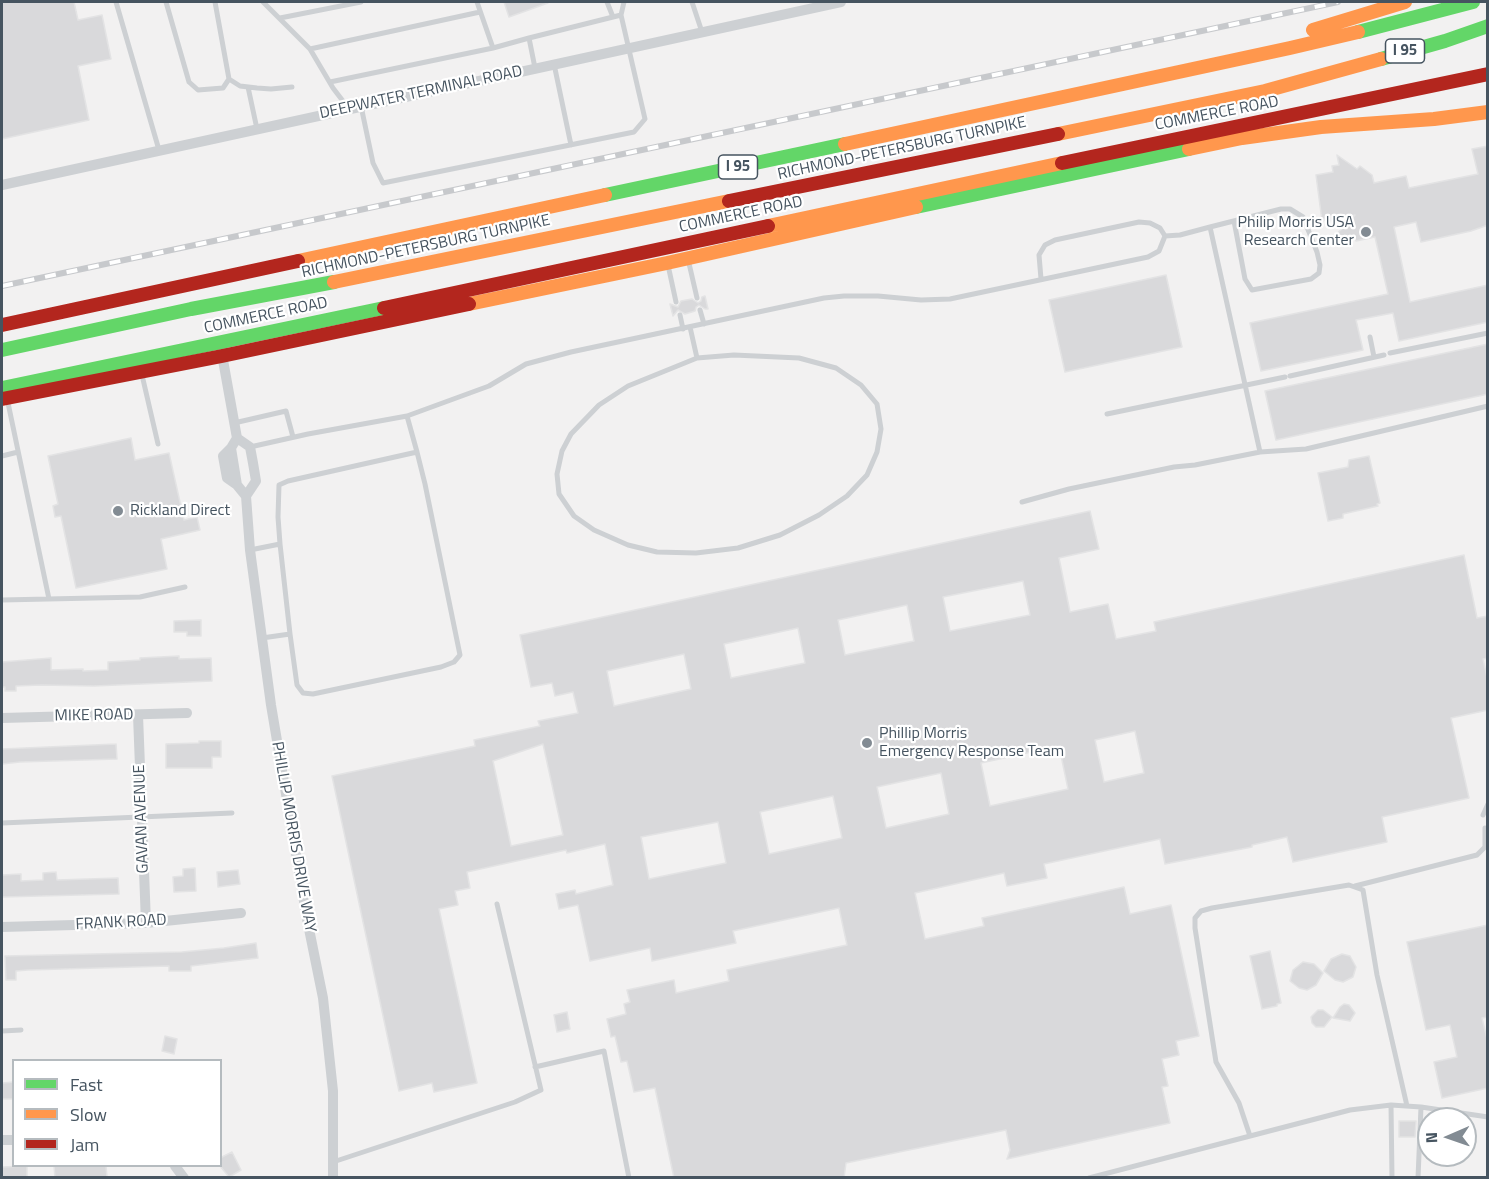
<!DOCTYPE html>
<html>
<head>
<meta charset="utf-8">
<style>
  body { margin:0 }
  #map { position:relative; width:1489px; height:1179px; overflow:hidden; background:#f2f1f1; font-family:"Titillium Web",sans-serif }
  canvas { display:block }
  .frame { position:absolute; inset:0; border:3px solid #465460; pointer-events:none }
  .legend { position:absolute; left:12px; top:1059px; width:210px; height:108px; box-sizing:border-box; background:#fff; border:2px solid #b5bbbf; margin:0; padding:8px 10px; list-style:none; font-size:18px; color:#465460 }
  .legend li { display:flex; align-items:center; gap:12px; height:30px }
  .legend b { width:30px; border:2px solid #b5bbbf }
  .north { position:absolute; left:1417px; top:1107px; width:60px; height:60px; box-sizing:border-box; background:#fff; border:2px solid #b5bbbf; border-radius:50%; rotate:268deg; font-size:16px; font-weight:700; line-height:24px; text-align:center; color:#465460 }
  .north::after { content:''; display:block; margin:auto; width:21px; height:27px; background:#828b93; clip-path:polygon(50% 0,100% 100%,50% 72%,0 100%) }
</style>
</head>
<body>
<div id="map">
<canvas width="1489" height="1179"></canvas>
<div class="frame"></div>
<ul class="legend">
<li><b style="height:8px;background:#63d668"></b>Fast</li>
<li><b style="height:8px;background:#ff974d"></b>Slow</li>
<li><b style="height:8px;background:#b3261e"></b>Jam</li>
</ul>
<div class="north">N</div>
</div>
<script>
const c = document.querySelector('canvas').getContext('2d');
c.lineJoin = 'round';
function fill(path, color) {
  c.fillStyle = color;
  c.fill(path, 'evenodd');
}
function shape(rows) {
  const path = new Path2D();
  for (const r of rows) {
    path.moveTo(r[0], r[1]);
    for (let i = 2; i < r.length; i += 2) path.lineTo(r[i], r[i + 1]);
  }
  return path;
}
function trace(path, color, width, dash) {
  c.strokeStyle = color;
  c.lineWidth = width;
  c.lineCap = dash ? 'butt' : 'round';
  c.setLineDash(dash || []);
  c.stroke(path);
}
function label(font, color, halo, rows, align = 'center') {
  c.font = font + ' "Titillium Web",sans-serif';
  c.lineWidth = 4.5;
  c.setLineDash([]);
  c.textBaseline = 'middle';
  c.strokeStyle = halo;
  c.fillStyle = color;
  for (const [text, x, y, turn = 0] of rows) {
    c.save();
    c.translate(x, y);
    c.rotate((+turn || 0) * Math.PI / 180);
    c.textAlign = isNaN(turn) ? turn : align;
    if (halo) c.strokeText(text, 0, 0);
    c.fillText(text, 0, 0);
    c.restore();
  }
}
const building = shape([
  [2,2,74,2,78,20,102,15,111,59,78,66,89,120,2,139,2,2],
  [504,2,547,2,548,3,509,17,504,2],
  [1488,146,1488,225,1471,231,1421,242,1416,222,1394,227,1410,302,1488,285,1488,322,1399,341,1393,313,1356,320,1363,350,1261,371,1250,323,1388,294,1375,237,1356,241,1354,236,1329,242,1355,215,1326,223,1326,220,1322,221,1316,175,1333,172,1332,166,1339,165,1337,155,1357,169,1360,166,1372,175,1374,183,1406,176,1409,188,1478,174,1472,149,1488,146],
  [1166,275,1182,347,1065,372,1049,300,1166,275],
  [705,296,708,309,705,309,699,305,696,307,695,311,685,314,678,310,673,316,670,304,678,307,681,301,692,299,698,303,701,301,702,297,705,296],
  [1488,344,1488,394,1276,440,1265,391,1488,344],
  [131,438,135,460,169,453,184,520,197,517,200,530,161,539,167,569,76,588,61,516,55,517,53,506,58,504,48,456,131,438],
  [1369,456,1380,503,1377,504,1378,506,1343,514,1343,518,1328,521,1318,473,1348,467,1349,460,1369,456],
  [1090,511,1099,549,1059,558,1070,612,1108,604,1116,639,1156,631,1154,622,1464,555,1477,618,1488,616,1488,658,1483,659,1488,682,1488,710,1451,718,1469,798,1382,817,1387,842,1293,862,1287,837,1252,845,1252,847,1165,864,1160,839,1044,864,1047,878,1007,886,1004,873,915,893,925,939,984,926,982,918,1124,887,1130,914,1171,905,1199,1036,1176,1041,1179,1055,1162,1059,1168,1086,1162,1087,1170,1123,1007,1159,1010,1150,1006,1130,846,1163,844,1178,674,1178,655,1088,634,1092,627,1061,621,1062,615,1036,611,1037,607,1019,626,1014,624,1004,630,1002,627,990,674,980,676,993,729,981,727,970,847,945,839,908,733,931,736,943,652,961,650,948,590,961,578,905,559,909,556,894,575,890,576,894,613,885,605,844,567,853,566,850,467,872,470,888,455,891,458,905,439,909,477,1083,434,1092,432,1083,399,1091,332,776,475,746,474,740,540,726,538,721,578,713,573,692,555,696,552,683,531,687,520,635,1090,511],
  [1023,581,1030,615,950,631,943,597,1023,581],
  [907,605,914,641,845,655,838,620,907,605],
  [798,628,805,663,731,678,724,644,798,628],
  [684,654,691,689,614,706,607,671,684,654],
  [1135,731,1144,773,1104,782,1095,740,1135,731],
  [543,744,563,835,511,846,493,761,543,744],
  [1059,746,1068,789,990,806,981,763,1059,746],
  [941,773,949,814,886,828,877,787,941,773],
  [833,796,842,838,769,854,760,812,833,796],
  [718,822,726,863,649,879,641,837,718,822],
  [201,620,201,636,187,636,187,632,174,632,174,621,201,620],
  [179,656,179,659,211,658,212,681,94,686,41,685,16,686,16,691,5,691,5,687,2,687,2,662,51,658,51,670,83,669,83,671,108,670,108,662,140,660,140,658,179,656],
  [199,741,221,741,221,757,212,757,212,768,166,768,166,744,199,743,199,741],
  [116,744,117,759,20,762,2,764,2,749,116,744],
  [195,868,196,891,174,892,173,877,183,876,183,869,195,868],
  [238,870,240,884,218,887,217,872,238,870],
  [56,872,57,880,118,878,119,894,2,897,2,875,21,874,21,881,43,880,43,873,56,872],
  [1488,925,1488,1017,1482,1018,1488,1043,1488,1088,1442,1098,1434,1062,1457,1057,1450,1025,1426,1030,1407,942,1488,925],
  [256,943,258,958,191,966,191,971,169,971,169,966,28,970,16,971,16,980,6,980,5,956,182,952,224,948,256,943],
  [1270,951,1281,1003,1277,1004,1277,1006,1262,1009,1250,956,1270,951],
  [1342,954,1350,956,1356,967,1353,977,1343,982,1335,980,1324,971,1331,959,1342,954],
  [1303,962,1314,964,1323,973,1316,985,1307,990,1299,988,1290,981,1293,970,1303,962],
  [1344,1004,1349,1005,1355,1013,1350,1021,1333,1018,1340,1007,1344,1004],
  [1318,1010,1323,1010,1332,1017,1324,1027,1316,1027,1312,1023,1311,1017,1318,1010],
  [567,1012,570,1029,557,1032,554,1015,567,1012],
  [165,1036,177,1039,174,1054,162,1051,165,1036],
  [14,1082,14,1099,2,1099,2,1083,14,1082],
  [1399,1121,1416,1121,1415,1137,1399,1137,1399,1121],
  [232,1152,241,1170,229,1177,220,1166,220,1158,232,1152],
  [27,1166,27,1178,2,1178,2,1167,27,1166],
  [54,1166,106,1166,107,1177,55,1178,54,1166]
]);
fill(building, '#d9d9db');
trace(building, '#e3e3e4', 1.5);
trace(shape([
  [116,2,159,150],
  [166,2,189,82,198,90,223,88,229,79,215,2],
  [263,2,310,49,333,88,349,109],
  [477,2,493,48,529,38],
  [607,2,613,17],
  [692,2,702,32],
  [280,18,361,2],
  [310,49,480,12],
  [554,64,571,145],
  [535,68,529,38,621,15,624,2],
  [229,79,240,86,257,88,271,89,292,87],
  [330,82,493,48],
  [248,87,257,129],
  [361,106,373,163,383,183,634,132,645,119,621,15],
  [1210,227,1260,452],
  [688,259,697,298],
  [668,265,676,302],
  [1041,279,1039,255,1045,245,1055,240,1139,222,1150,223,1160,228,1165,236],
  [700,310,704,324],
  [680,315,683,329],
  [690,327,697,358,628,386,599,405,571,434,562,451,557,474,559,494,574,516,594,530,628,545,657,552,696,553,738,548,780,535,819,515,847,496,867,475,877,452,881,429,877,404,861,385,836,368,799,358,734,355,697,358],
  [1370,337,1374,357],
  [1390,353,1488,333],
  [142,375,158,444],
  [1290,376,1384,355],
  [7,398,49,599],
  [1107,414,1285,377],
  [407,416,489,386,526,364,571,352,824,298,844,296,878,296,921,300,950,299,1148,257,1159,251,1165,236,1180,235,1210,227,1281,209,1290,209,1303,217,1317,252,1320,265,1319,273,1311,279,1252,290,1245,279,1234,221],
  [234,423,286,411,293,437],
  [250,447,308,434,407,416,417,452],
  [2,456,18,452],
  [1022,502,1069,489,1174,467,1195,465,1260,452,1306,449,1488,406],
  [280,544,290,634],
  [250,550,280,544,278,517,279,485,288,481,417,452,425,484,460,655,454,662,441,667,313,694,303,693,297,685,290,634,262,638],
  [2,600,140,597,185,587],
  [1483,815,1488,804],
  [2,823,232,813],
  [1355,886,1477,855,1485,847,1485,828],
  [2,1031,21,1030],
  [535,1067,604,1051,629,1178],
  [1391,1105,1392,1178],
  [1250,1136,1239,1103,1216,1062,1195,928,1195,918,1201,911,1212,908,1349,885,1363,890,1377,975,1407,1106],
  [333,1162,515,1102,541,1090,497,904],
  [1089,1178,1350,1110,1391,1105,1421,1107,1488,1117],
  [1418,1178,1421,1107]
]), '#cdd0d3', 5);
trace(shape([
  [2,185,841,2],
  [221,349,237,438,231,448,237,485],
  [237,438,250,447,253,463,256,481,246,496],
  [231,448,223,456,227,478,237,485,246,496,250,550,271,705,307,919,323,998,333,1091,333,1178],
  [138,715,146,923],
  [2,718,187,713],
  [2,927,146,923,241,913],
  [2,1140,14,1140],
  [175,1166,184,1178]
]), '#cdd0d3', 10);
trace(shape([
  [1358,32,1473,2],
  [1381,59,1445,41,1488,26],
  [605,195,845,144],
  [916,207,1189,149],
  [2,350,191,309,334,282],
  [2,388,384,308]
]), '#63d668', 14);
trace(shape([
  [1313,30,1405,2],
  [1058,134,1265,91,1381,59],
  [845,144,1290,48,1358,32],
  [1189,149,1242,138,1321,127,1434,119,1488,112],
  [768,226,1062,163],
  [298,261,605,195],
  [334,282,729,201],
  [469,304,667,263,916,207]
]), '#ff974d', 14);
trace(shape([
  [1062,163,1488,74],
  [729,201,1058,134],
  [384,308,768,226],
  [2,325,298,261],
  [2,399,222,356,469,304]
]), '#b3261e', 14);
const rail = shape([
  [2,286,1338,2]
]);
trace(rail, '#c7c9cc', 6);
trace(rail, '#fff', 4, [11]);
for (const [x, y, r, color] of [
  [1366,232,6,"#828b93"],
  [118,511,6,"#828b93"],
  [867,743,6,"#828b93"]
]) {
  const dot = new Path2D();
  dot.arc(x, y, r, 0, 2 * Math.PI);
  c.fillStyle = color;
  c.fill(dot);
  trace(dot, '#fff', 2);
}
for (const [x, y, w] of [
  [1405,51,39],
  [738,167,39]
]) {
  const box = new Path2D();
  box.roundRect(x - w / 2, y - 12, w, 24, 4.5);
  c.fillStyle = '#fff';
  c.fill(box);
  trace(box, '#465460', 1.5);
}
label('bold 15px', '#465460', null, [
  ["I 95",1405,51],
  ["I 95",738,167]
]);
label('16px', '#465460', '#fff', [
  ["DEEPWATER TERMINAL ROAD",421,93,-12],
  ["COMMERCE ROAD",1217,114,-11],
  ["RICHMOND-PETERSBURG TURNPIKE",902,149,-12],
  ["COMMERCE ROAD",741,215,-12],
  ["RICHMOND-PETERSBURG TURNPIKE",426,247,-12],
  ["COMMERCE ROAD",266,316,-12],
  ["MIKE ROAD",94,716,-1],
  ["GAVAN AVENUE",142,819,-92],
  ["PHILLIP MORRIS DRIVE WAY",293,837,80],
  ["FRANK ROAD",121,923,-3]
]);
label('16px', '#465460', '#fff', [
  ["Philip Morris USA",1354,223,"right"],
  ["Research Center",1354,241,"right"],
  ["Rickland Direct",130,511],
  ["Phillip Morris",879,734],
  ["Emergency Response Team",879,752]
], 'left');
</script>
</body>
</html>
